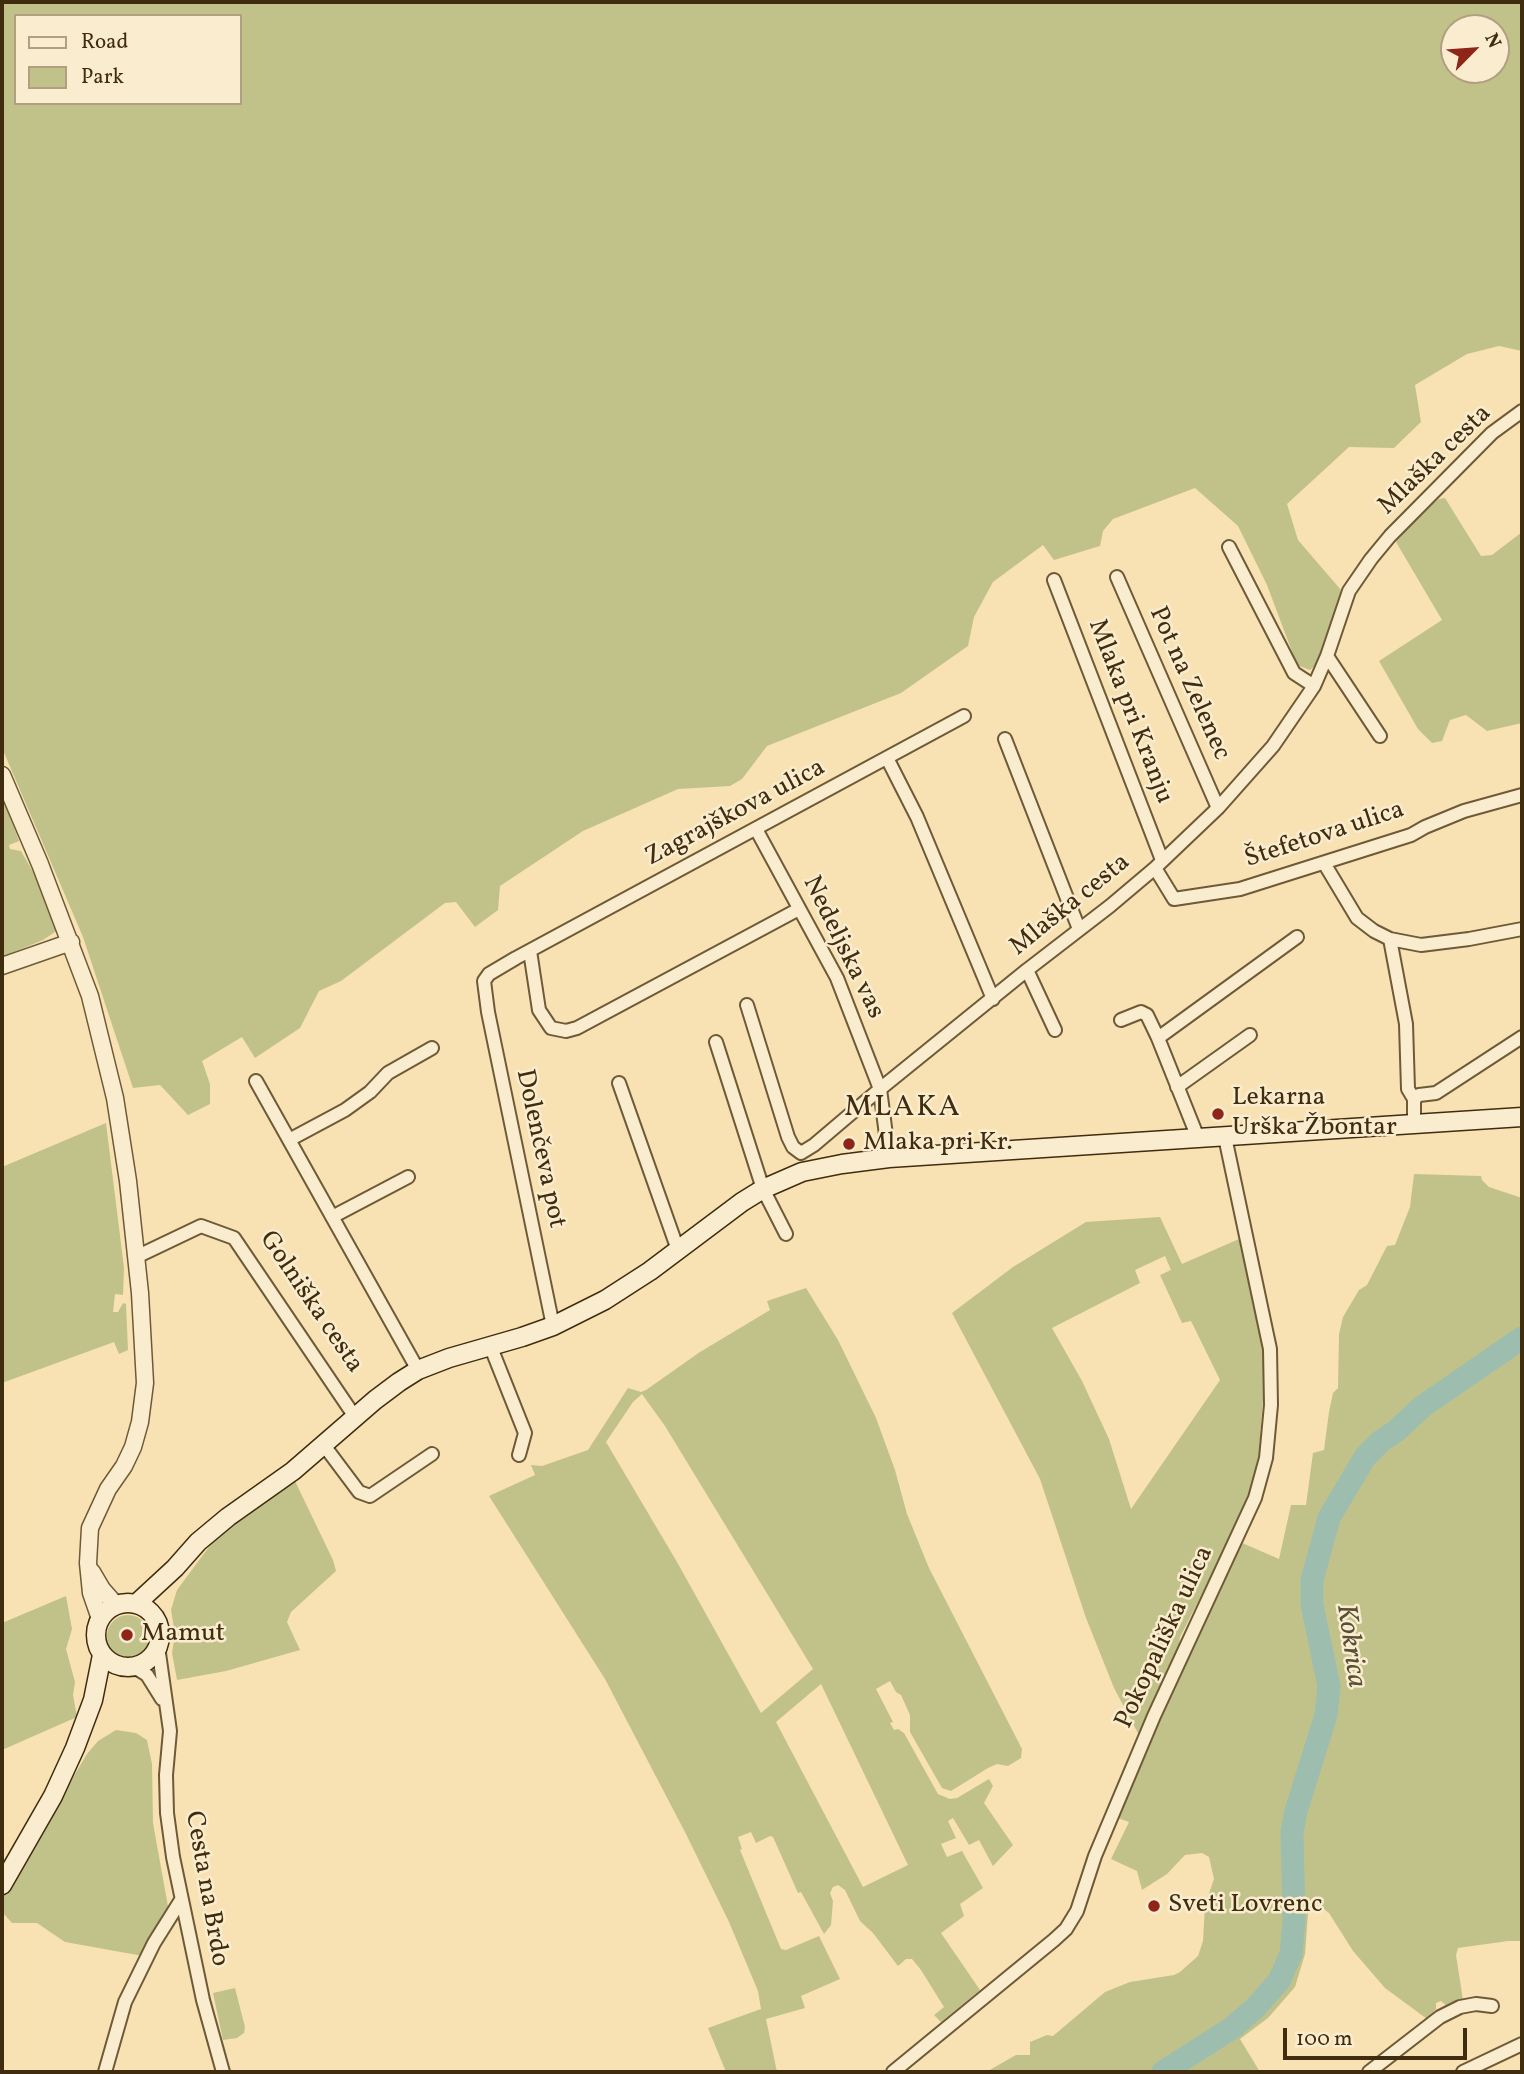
<!DOCTYPE html>
<html>
<head>
<meta charset="utf-8">
<style>
  body { margin:0 }
  #map { position:relative; width:1524px; height:2074px; overflow:hidden; background:#f8e2b3; font-family:Vollkorn,serif }
  canvas { display:block }
  .frame { position:absolute; inset:0; border:4px solid #402c0e; pointer-events:none }
  .legend { position:absolute; left:14px; top:14px; width:228px; height:91px; box-sizing:border-box; background:#faecce; border:2px solid #b09f81; margin:0; padding:9px 12px; list-style:none; font-size:21px; color:#402c0e }
  .legend li { display:flex; align-items:center; gap:14px; height:35px }
  .legend b { width:35px; border:2px solid #b09f81 }
  .north { position:absolute; left:1440px; top:14px; width:70px; height:70px; box-sizing:border-box; background:#faecce; border:2px solid #b09f81; border-radius:50%; rotate:65deg; font-size:19px; font-weight:700; line-height:28px; text-align:center; color:#402c0e }
  .north::after { content:''; display:block; margin:auto; width:24px; height:32px; background:#8f2418; clip-path:polygon(50% 0,100% 100%,50% 72%,0 100%) }
  .scale { position:absolute; left:1283px; top:2028px; width:184px; height:32px; box-sizing:border-box; border:4px solid #402c0e; border-top:0; padding-left:9px; font-size:21px; line-height:24px; white-space:nowrap; color:#402c0e; -webkit-text-stroke:5px #faecce; paint-order:stroke }
</style>
</head>
<body>
<div id="map">
<canvas width="1524" height="2074"></canvas>
<div class="frame"></div>
<ul class="legend">
<li><b style="height:9px;background:#faecce"></b>Road</li>
<li><b style="height:19px;background:#c1c28a"></b>Park</li>
</ul>
<div class="north">N</div>
<div class="scale">100 m</div>
</div>
<script>
const c = document.querySelector('canvas').getContext('2d');
c.lineJoin = 'round';
function fill(path, color) {
  c.fillStyle = color;
  c.fill(path, 'evenodd');
}
function shape(rows) {
  const path = new Path2D();
  for (const r of rows) {
    if (r.length === 3) {
      path.moveTo(r[0] + r[2], r[1]);
      path.arc(r[0], r[1], r[2], 0, 2 * Math.PI);
      continue;
    }
    path.moveTo(r[0], r[1]);
    for (let i = 2; i < r.length; i += 2) path.lineTo(r[i], r[i + 1]);
  }
  return path;
}
function trace(path, color, width, dash) {
  c.strokeStyle = color;
  c.lineWidth = width;
  c.lineCap = dash ? 'butt' : 'round';
  c.setLineDash(dash || []);
  c.stroke(path);
}
function label(font, color, halo, rows, align = 'center') {
  c.font = font + ' Vollkorn,serif';
  c.lineWidth = 5;
  c.setLineDash([]);
  c.textBaseline = 'middle';
  c.strokeStyle = halo;
  c.fillStyle = color;
  for (const [text, x, y, turn = 0] of rows) {
    c.save();
    c.translate(x, y);
    c.rotate((+turn || 0) * Math.PI / 180);
    c.textAlign = isNaN(turn) ? turn : align;
    if (halo) c.strokeText(text, 0, 0);
    c.fillText(text, 0, 0);
    c.restore();
  }
}
fill(shape([
  [2,2,1522,2,1522,351,1499,346,1467,354,1415,385,1421,422,1394,448,1349,447,1287,504,1298,540,1341,590,1323,659,1310,670,1297,665,1267,585,1238,526,1195,488,1113,519,1103,531,1100,546,1054,560,1043,545,993,582,974,617,968,646,901,693,767,746,742,779,730,786,678,789,583,831,500,886,498,910,475,927,456,902,445,903,341,981,319,991,300,1028,255,1058,242,1037,202,1061,210,1084,210,1104,188,1115,160,1085,133,1088,83,937,2,748],
  [16,16,240,16,240,103,16,103],
  [1454,28,1496,28,1496,70,1454,70],
  [1445,498,1481,556,1492,555,1522,532,1522,723,1487,731,1466,715,1450,720,1442,741,1432,743,1418,729,1379,661,1442,620,1396,542,1419,514,1439,499],
  [2,794,19,841,9,845,10,849,21,851,40,884,58,930,43,940,2,957],
  [106,1123,124,1268,123,1295,115,1294,113,1312,118,1312,123,1303,126,1304,128,1350,119,1354,114,1342,2,1383,2,1167],
  [1414,1174,1481,1176,1482,1180,1489,1187,1522,1198,1522,1943,1520,1941,1508,1941,1458,1948,1456,1955,1463,2000,1448,2007,1441,2001,1436,2003,1436,2009,1427,2019,1385,1988,1353,1951,1329,1913,1316,1903,1308,1914,1305,1954,1295,1987,1268,2018,1240,2039,1260,2072,1171,2072,1241,2028,1261,2011,1277,1992,1292,1961,1298,1937,1295,1861,1297,1815,1307,1785,1317,1770,1314,1763,1329,1715,1334,1688,1331,1665,1315,1605,1318,1586,1328,1556,1331,1530,1338,1509,1369,1456,1426,1408,1440,1400,1442,1395,1437,1394,1419,1403,1391,1432,1368,1448,1352,1469,1321,1520,1313,1543,1307,1574,1307,1601,1320,1644,1325,1714,1289,1830,1290,1924,1286,1952,1278,1974,1253,2005,1223,2029,1156,2072,986,2072,1016,2055,1030,2055,1030,2042,1047,2035,1053,2036,1105,1992,1130,1982,1174,1975,1180,1972,1198,1956,1203,1941,1205,1905,1214,1879,1209,1857,1202,1853,1185,1855,1167,1874,1142,1890,1137,1871,1111,1859,1129,1822,1115,1817,1240,1542,1279,1559,1291,1505,1306,1505,1313,1453,1324,1450,1329,1412,1333,1393,1338,1388,1339,1334,1343,1317,1359,1290,1367,1285,1387,1246,1395,1245,1410,1207],
  [1160,1217,1182,1264,1239,1239,1243,1248,1262,1336,1265,1373,1258,1464,1246,1508,1180,1637,1178,1652,1140,1737,1114,1688,1086,1618,1040,1479,952,1313,1013,1267,1086,1222],
  [1165,1256,1171,1270,1160,1275,1182,1323,1191,1321,1220,1380,1131,1509,1109,1439,1082,1381,1052,1328,1140,1283,1135,1270],
  [806,1288,838,1340,876,1418,895,1470,907,1514,929,1568,1022,1749,1021,1758,1008,1766,997,1764,988,1768,951,1791,942,1788,910,1732,910,1715,901,1695,896,1692,890,1681,876,1689,893,1722,890,1723,894,1730,898,1729,904,1733,938,1794,950,1799,957,1798,989,1779,993,1786,984,1803,1013,1845,993,1866,979,1840,969,1845,953,1818,948,1821,956,1838,941,1844,947,1857,962,1851,983,1888,960,1904,964,1916,941,1933,980,1990,941,2022,934,2015,944,2007,921,1970,912,1959,906,1959,898,1966,873,1933,860,1921,845,1890,838,1885,833,1887,830,1893,833,1901,831,1925,824,1934,801,1892,798,1893,773,1837,770,1836,756,1843,751,1832,738,1837,742,1849,740,1850,781,1949,786,1950,819,1936,840,1979,801,1996,805,2008,766,2019,777,2072,726,2072,708,2028,761,2009,758,1991,729,1922,686,1834,605,1679,489,1496,535,1475,531,1465,542,1466,588,1450,628,1388,641,1392,646,1390,700,1352,770,1310,767,1301],
  [642,1394,665,1426,813,1669,761,1713,677,1562,606,1442,633,1402],
  [821,1684,908,1865,863,1887,776,1722],
  [294,1479,333,1560,336,1571,291,1612,287,1622,300,1650,226,1671,177,1680,172,1653,175,1634,171,1610,177,1590,214,1540],
  [66,1596,72,1629,66,1649,75,1682,73,1695,77,1717,2,1750,2,1623],
  [128,1636,21],
  [116,1730,136,1733,147,1740,152,1764,153,1823,169,1912,143,1956,65,1942,37,1923,12,1923,2,1912,2,1897,87,1754,98,1741],
  [235,1988,245,2027,244,2033,237,2038,223,2040,213,1993]
]), '#c1c28a');
trace(shape([
  [1163,2072,1232,2028,1256,2007,1279,1981,1291,1954,1294,1920,1292,1832,1296,1811,1326,1715,1329,1686,1312,1605,1312,1580,1329,1518,1365,1457,1381,1441,1396,1431,1423,1406,1522,1338]
]), '#9dbdaf', 23);
const minor = shape([
  [1229,547,1294,673,1314,686],
  [1117,577,1218,808],
  [1054,580,1162,860],
  [1327,656,1380,736],
  [1005,739,1079,929],
  [887,758,917,817,993,999],
  [1324,863,1357,918,1374,931,1390,939,1421,945,1469,939,1522,929],
  [1155,868,1174,899,1240,889,1411,835,1425,827,1464,811,1522,795],
  [1390,939,1406,1024,1408,1089,1414,1099],
  [530,951,539,1010,551,1028,566,1031,577,1028,799,909],
  [1027,970,1055,1030],
  [747,1005,788,1137,793,1147,801,1153,814,1145,880,1089,837,978,756,829],
  [1121,1020,1141,1012,1147,1015,1158,1038,1198,1138],
  [1158,1038,1297,937],
  [716,1042,763,1189,786,1234],
  [256,1081,418,1370],
  [619,1083,678,1250],
  [1177,1087,1250,1035],
  [1414,1123,1414,1099,1419,1095,1436,1093,1522,1037],
  [289,1140,345,1110,370,1092,388,1073,432,1048],
  [889,1158,880,1089,1027,970,1110,906,1155,868,1218,808,1273,746,1314,686,1327,656,1349,591,1371,559,1390,536,1492,433,1522,411],
  [332,1217,408,1177],
  [136,1257,201,1226,234,1238,355,1417],
  [553,1326,488,1012,484,981,489,974,516,958,964,716],
  [490,1345,525,1433,519,1455],
  [323,1444,359,1492,370,1496,432,1454],
  [158,1646,170,1731,166,1775,167,1813,173,1857,203,2000,223,2072],
  [134,1667,147,1675,162,1699],
  [105,2072,125,2002,154,1943,181,1900],
  [893,2072,1054,1940,1066,1929,1077,1911,1095,1856,1154,1716,1255,1498,1266,1458,1271,1405,1270,1349,1225,1137],
  [1369,2072,1440,2017,1460,2007,1476,2004,1492,2006],
  [1463,2072,1522,2044]
]);
const tertiary = shape([
  [2,775,40,864,90,996,115,1098,128,1181,140,1293,145,1383,140,1422,133,1447,124,1466,108,1489,90,1528,88,1563,91,1593,100,1619],
  [2,966,71,942],
  [92,1572,102,1589,116,1605]
]);
const secondary = shape([
  [128,1635,32],
  [136,1604,175,1568,198,1542,228,1517,293,1471,375,1400,399,1382,418,1370,449,1358,522,1337,553,1326,605,1300,650,1271,742,1202,763,1189,802,1172,842,1164,889,1158,1522,1117],
  [2,1885,53,1796,75,1748,93,1700,102,1655]
]);
trace(minor, '#6e5a37', 16);
trace(tertiary, '#6e5a37', 19);
trace(secondary, '#402c0e', 21);
trace(minor, '#faecce', 12);
trace(tertiary, '#faecce', 16);
trace(secondary, '#faecce', 18);
for (const [x, y, r, color] of [
  [1218,1114,7,"#8f2418"],
  [849,1144,7,"#8f2418"],
  [127,1635,7,"#8f2418"],
  [1154,1906,7,"#8f2418"]
]) {
  const dot = new Path2D();
  dot.arc(x, y, r, 0, 2 * Math.PI);
  c.fillStyle = color;
  c.fill(dot);
  trace(dot, '#faecce', 2.5);
}
label('26px', '#402c0e', '#faecce', [
  ["Mlaška cesta",1436,461,-44],
  ["Pot na Zelenec",1188,684,66],
  ["Mlaka pri Kranju",1129,712,69],
  ["Zagrajškova ulica",736,814,-28],
  ["Štefetova ulica",1325,836,-18],
  ["Mlaška cesta",1071,906,-39],
  ["Nedeljska vas",842,948,64],
  ["Dolenčeva pot",539,1149,78],
  ["Golniška cesta",310,1303,56],
  ["Pokopališka ulica",1166,1638,-65],
  ["Cesta na Brdo",205,1889,80]
]);
label('26px', '#402c0e', '#faecce', [
  ["Lekarna",1232,1099],
  ["Urška Žbontar",1232,1129],
  ["Mlaka pri Kr.",863,1144],
  ["Mamut",141,1635],
  ["Sveti Lovrenc",1168,1906]
], 'left');
label('italic 28px', '#575036', '#faecce', [
  ["Kokrica",1349,1646,82]
]);
c.letterSpacing = '2px';
label('30px', '#402c0e', '#faecce', [
  ["MLAKA",903,1109]
]);
c.letterSpacing = '0px';
</script>
</body>
</html>
